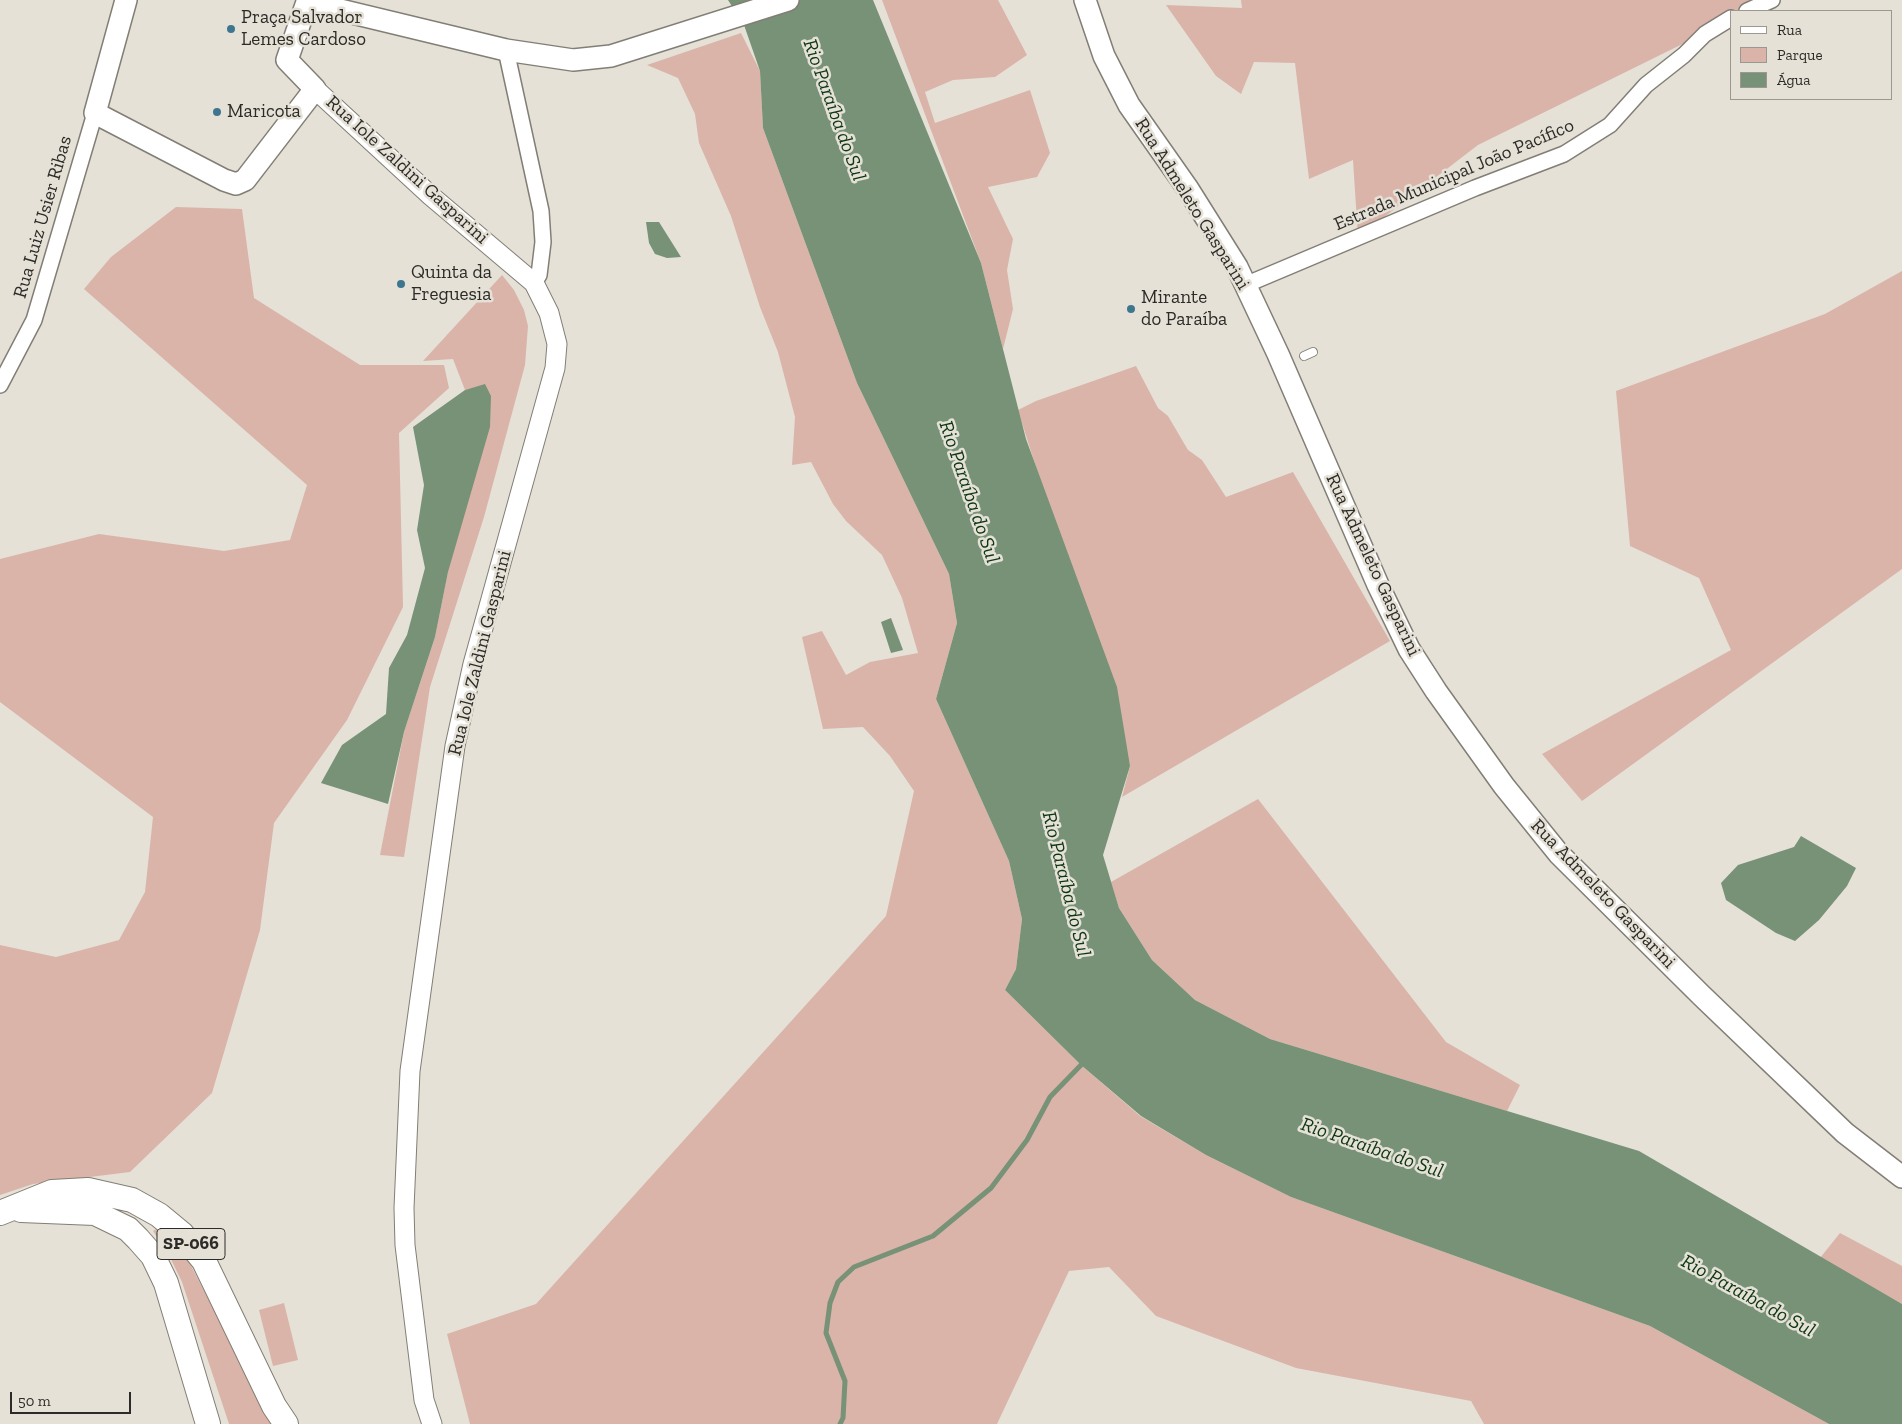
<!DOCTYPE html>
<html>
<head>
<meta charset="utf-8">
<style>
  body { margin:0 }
  #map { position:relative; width:1902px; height:1424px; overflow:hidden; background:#e5e1d7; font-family:"Zilla Slab",serif }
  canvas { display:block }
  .legend { position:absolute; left:1730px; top:10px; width:162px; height:90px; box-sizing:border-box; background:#e5e1d7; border:1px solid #9b9891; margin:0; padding:6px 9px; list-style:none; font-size:15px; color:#2c2b27 }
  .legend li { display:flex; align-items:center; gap:10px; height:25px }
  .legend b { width:25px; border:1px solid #9b9891 }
  .scale { position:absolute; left:10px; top:1392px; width:121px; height:22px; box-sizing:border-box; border:2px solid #2c2b27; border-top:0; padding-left:6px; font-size:15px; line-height:18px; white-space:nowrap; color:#2c2b27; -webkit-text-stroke:4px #e5e1d7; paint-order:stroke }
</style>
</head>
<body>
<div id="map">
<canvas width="1902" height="1424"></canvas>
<ul class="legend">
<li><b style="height:6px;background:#fff"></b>Rua</li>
<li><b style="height:14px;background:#dab4a9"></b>Parque</li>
<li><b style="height:14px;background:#779277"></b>Água</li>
</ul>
<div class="scale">50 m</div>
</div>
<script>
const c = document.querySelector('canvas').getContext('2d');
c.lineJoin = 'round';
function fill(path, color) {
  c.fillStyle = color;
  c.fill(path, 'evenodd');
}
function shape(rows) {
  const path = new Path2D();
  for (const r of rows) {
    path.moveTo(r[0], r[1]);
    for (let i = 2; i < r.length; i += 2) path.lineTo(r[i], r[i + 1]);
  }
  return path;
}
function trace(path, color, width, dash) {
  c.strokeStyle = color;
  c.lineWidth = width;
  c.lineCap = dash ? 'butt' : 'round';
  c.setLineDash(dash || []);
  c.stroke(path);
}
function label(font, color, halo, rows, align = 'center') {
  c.font = font + ' "Zilla Slab",serif';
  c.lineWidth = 5;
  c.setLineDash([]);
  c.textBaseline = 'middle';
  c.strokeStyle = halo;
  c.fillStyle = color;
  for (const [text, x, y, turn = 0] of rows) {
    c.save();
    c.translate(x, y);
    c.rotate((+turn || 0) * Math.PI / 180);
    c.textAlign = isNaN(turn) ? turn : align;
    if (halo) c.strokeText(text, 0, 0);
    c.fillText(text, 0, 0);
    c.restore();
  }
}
fill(shape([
  [882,0,998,0,1027,55,995,77,953,80,925,92,935,123,1030,90,1050,153,1037,177,988,187,1013,239,1007,270,1013,309,1003,349,981,263],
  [1241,0,1770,0,1748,11,1731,11,1731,20,1478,145,1358,237,1353,160,1309,179,1295,63,1254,62,1241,94,1216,76,1166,5,1242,8],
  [741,33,760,71,763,128,857,383,949,574,957,623,936,699,1009,861,1022,919,1016,969,1005,990,1081,1065,1140,1116,1206,1155,1291,1197,1650,1326,1829,1424,1484,1424,1471,1401,1296,1368,1156,1316,1109,1267,1069,1271,997,1424,470,1424,447,1334,536,1304,886,916,914,791,890,756,863,727,823,729,802,637,822,631,846,675,870,662,918,653,902,598,882,555,846,521,833,504,811,462,792,465,795,417,778,352,760,307,731,216,699,143,695,114,678,78,647,65],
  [176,207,242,209,254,298,360,365,444,365,449,388,399,433,403,607,347,720,274,823,260,930,212,1093,130,1172,33,1184,0,1195,0,945,56,957,119,940,145,892,153,817,0,702,0,559,99,534,224,551,290,540,307,485,84,289,111,257],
  [1902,271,1902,569,1582,801,1542,754,1731,650,1699,578,1630,546,1616,391,1825,314],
  [502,275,514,290,524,310,528,326,525,365,484,517,430,687,404,857,380,855,404,732,435,637,485,385,465,390,453,359,423,361],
  [1136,366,1158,408,1168,416,1188,450,1202,460,1226,497,1293,472,1390,641,1122,797,1130,766,1018,410,1036,401],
  [1258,799,1446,1042,1520,1085,1507,1111,1270,1039,1195,1000,1152,960,1119,908,1111,882],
  [158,1228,174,1240,187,1258,265,1409,278,1424,229,1424,182,1282,167,1251,153,1231],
  [1840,1233,1902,1266,1902,1304,1820,1258],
  [284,1303,298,1360,273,1366,259,1310]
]), '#dab4a9');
fill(shape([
  [728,0,873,0,981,263,1026,439,1117,687,1130,766,1103,855,1119,908,1152,960,1195,1000,1270,1039,1639,1151,1902,1304,1902,1424,1829,1424,1650,1326,1291,1197,1206,1155,1141,1116,1081,1065,1005,990,1016,969,1022,919,1009,861,936,699,957,623,949,574,857,383,763,128,760,71,744,25],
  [646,222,659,222,681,257,667,258,655,254,649,243],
  [485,384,491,396,490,427,448,572,435,637,404,732,388,804,321,783,342,745,386,714,389,668,407,635,425,568,417,530,424,485,413,427,465,390],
  [891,618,903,650,891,653,881,622],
  [1801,836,1856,868,1847,886,1819,920,1795,941,1776,933,1726,900,1721,883,1738,865,1794,847]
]), '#779277');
trace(shape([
  [840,1424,843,1418,845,1381,826,1333,830,1303,838,1282,854,1267,933,1236,991,1188,1027,1140,1050,1097,1081,1065]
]), '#779277', 5);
const service = shape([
  [1304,356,1313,352]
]);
const minor = shape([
  [1747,11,1772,0],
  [506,50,541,211,543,242,539,275,534,283],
  [1245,285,1475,188,1564,154,1610,125,1646,85,1684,55,1705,34,1731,18],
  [0,385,34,320,95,113]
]);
const tertiary = shape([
  [315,89,431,196,534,283,549,313,557,344,555,368,473,664,455,746,410,1071,404,1208,405,1245,424,1400,432,1424]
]);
const secondary = shape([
  [126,0,95,113,224,180,236,184,245,180,315,89,287,60,307,2,506,50,573,60,611,56,788,0],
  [1085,0,1104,56,1129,105,1188,189,1237,267,1278,354,1378,585,1409,649,1436,691,1504,786,1559,854,1702,996,1845,1133,1902,1177]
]);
const primary = shape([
  [21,1210,95,1213,128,1229,138,1239,153,1256,166,1283,208,1424],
  [0,1213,52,1192,88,1190,132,1200,159,1215,182,1234,204,1261,274,1406,286,1424]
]);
trace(service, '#827e75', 10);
trace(minor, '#827e75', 18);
trace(tertiary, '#827e75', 21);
trace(secondary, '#827e75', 24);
trace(primary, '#827e75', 26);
trace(service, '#fff', 8);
trace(minor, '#fff', 15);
trace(tertiary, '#fff', 19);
trace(secondary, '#fff', 21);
trace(primary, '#fff', 24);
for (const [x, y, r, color] of [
  [231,29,5,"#3c778f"],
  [217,112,5,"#3c778f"],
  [401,284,5,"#3c778f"],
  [1131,309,5,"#3c778f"]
]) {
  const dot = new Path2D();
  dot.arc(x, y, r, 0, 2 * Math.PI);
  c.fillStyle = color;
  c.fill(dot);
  trace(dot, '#e5e1d7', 2);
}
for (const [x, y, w] of [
  [191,1244,68]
]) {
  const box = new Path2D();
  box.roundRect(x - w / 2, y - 15.5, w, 31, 4);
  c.fillStyle = '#e5e1d7';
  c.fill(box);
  trace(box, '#2c2b27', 1);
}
label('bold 18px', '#2c2b27', null, [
  ["SP-066",191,1244]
]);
label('19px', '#2c2b27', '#e5e1d7', [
  ["Praça Salvador",241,18],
  ["Lemes Cardoso",241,40],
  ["Maricota",227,112],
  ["Quinta da",411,273],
  ["Freguesia",411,295],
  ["Mirante",1141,298],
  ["do Paraíba",1141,320]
], 'left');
label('19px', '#2c2b27', '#e5e1d7', [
  ["Rua Iole Zaldini Gasparini",407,170,42],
  ["Estrada Municipal João Pacífico",1454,175,-23],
  ["Rua Admeleto Gasparini",1192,204,58],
  ["Rua Luiz Usier Ribas",43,217,-74],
  ["Rua Admeleto Gasparini",1373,565,65],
  ["Rua Iole Zaldini Gasparini",480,653,-76],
  ["Rua Admeleto Gasparini",1603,894,46]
]);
label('italic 20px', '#0d3711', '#e5e1d7', [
  ["Rio Paraíba do Sul",834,110,70],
  ["Rio Paraíba do Sul",969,492,71],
  ["Rio Paraíba do Sul",1066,884,76],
  ["Rio Paraíba do Sul",1372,1148,19],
  ["Rio Paraíba do Sul",1748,1296,29]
]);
</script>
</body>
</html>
